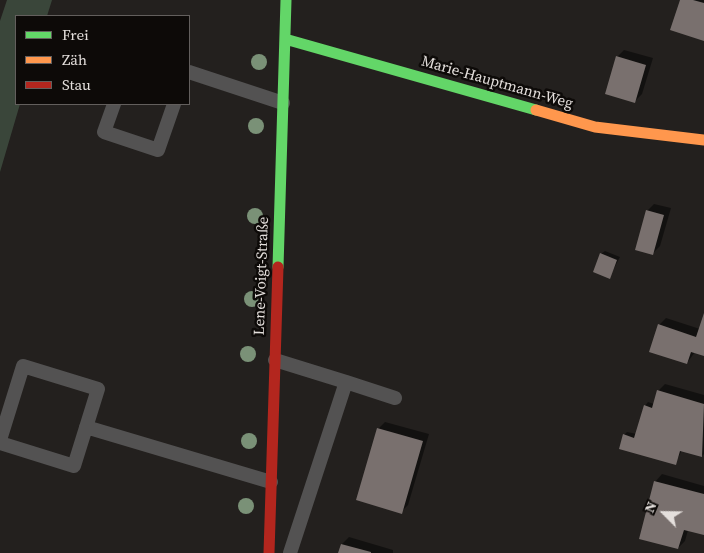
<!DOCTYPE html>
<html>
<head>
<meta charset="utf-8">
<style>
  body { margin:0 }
  #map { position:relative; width:704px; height:553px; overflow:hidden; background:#23201e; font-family:"Source Serif 4",serif }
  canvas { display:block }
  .legend { position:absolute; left:15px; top:15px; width:175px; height:90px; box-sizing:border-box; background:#0d0a08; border:1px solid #635f5d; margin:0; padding:6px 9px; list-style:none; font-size:15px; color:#e4dfdc }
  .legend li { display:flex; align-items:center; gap:10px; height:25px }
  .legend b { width:25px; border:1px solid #635f5d }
  .north { position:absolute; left:639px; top:488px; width:50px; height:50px; -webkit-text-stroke:4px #0d0a08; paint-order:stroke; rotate:293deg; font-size:14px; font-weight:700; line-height:20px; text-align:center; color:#e4dfdc }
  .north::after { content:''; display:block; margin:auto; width:18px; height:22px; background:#e4dfdc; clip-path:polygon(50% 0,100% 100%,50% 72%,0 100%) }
</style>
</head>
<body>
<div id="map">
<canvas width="704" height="553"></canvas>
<ul class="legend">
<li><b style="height:6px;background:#63d668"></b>Frei</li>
<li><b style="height:6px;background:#ff974d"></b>Zäh</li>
<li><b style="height:6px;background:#b3261e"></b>Stau</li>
</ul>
<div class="north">N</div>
</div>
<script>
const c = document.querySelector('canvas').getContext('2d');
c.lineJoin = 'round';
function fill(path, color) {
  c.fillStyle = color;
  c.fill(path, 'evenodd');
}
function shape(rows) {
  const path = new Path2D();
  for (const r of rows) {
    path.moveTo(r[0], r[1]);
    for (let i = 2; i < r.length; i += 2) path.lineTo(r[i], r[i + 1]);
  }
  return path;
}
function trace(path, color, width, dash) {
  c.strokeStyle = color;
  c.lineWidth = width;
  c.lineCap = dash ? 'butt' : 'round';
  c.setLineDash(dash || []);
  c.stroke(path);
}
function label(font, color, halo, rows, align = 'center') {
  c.font = font + ' "Source Serif 4",serif';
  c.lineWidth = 5;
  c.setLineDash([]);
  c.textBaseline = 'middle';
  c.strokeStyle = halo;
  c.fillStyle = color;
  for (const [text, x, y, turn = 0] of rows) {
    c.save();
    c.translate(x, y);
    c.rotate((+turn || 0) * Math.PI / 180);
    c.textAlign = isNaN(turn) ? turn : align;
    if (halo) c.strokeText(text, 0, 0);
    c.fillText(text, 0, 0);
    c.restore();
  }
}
fill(shape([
  [7,0,52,0,47,16,16,16,16,104,20,104,0,172,0,21]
]), '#3a463a');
fill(shape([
  [681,0,704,0,704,39],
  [624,50,653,58,642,94,635,101,617,57],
  [654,204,671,208,660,246,653,253,647,211],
  [605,251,620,257,609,278,601,254],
  [704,316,704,355,695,352,687,363,659,325,666,318,700,329],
  [665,384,704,395,704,454,702,456,682,450,675,464,624,435,627,432,637,434,645,406,648,402,654,404,658,391],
  [385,422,429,434,408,505,401,512,378,429],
  [662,474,704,486,704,534,688,530,685,541,678,548,655,482],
  [349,537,393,550,393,553,339,553,342,544]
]), '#0007');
fill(shape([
  [680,0,693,0,704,3,704,41,670,30],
  [616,56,646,65,635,103,605,94],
  [646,210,664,215,653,255,635,250],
  [600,253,617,260,610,279,593,272],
  [704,313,704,356,691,352,687,364,649,352,658,324,696,337],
  [657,390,704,404,702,457,680,451,676,465,619,449,623,434,634,438,644,405,652,408],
  [377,428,423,441,402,514,356,500],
  [654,481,704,494,704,535,684,530,678,549,639,539],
  [341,544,371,552,371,553,338,553]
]), '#79706e');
trace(shape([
  [189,72,283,103],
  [114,104,104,132,158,150,174,104],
  [275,360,346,382,290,553],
  [346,382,395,398],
  [86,427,271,482],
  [0,440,23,366,98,389,74,466,0,443]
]), '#535252', 14);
trace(shape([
  [285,39,536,110],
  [278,267,286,0]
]), '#63d668', 11);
trace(shape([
  [536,110,595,127,704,140]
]), '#ff974d', 11);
trace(shape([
  [269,553,278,267]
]), '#b3261e', 11);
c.fillStyle = '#7a9177';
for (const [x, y] of [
  [259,62],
  [256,126],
  [255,216],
  [252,299],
  [248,354],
  [249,441],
  [246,506]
]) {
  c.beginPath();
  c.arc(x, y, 8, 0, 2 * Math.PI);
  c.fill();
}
label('15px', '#e4dfdc', '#0d0a08', [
  ["Marie-Hauptmann-Weg",497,83,16],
  ["Lene-Voigt-Straße",262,276,-88]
]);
</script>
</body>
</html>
